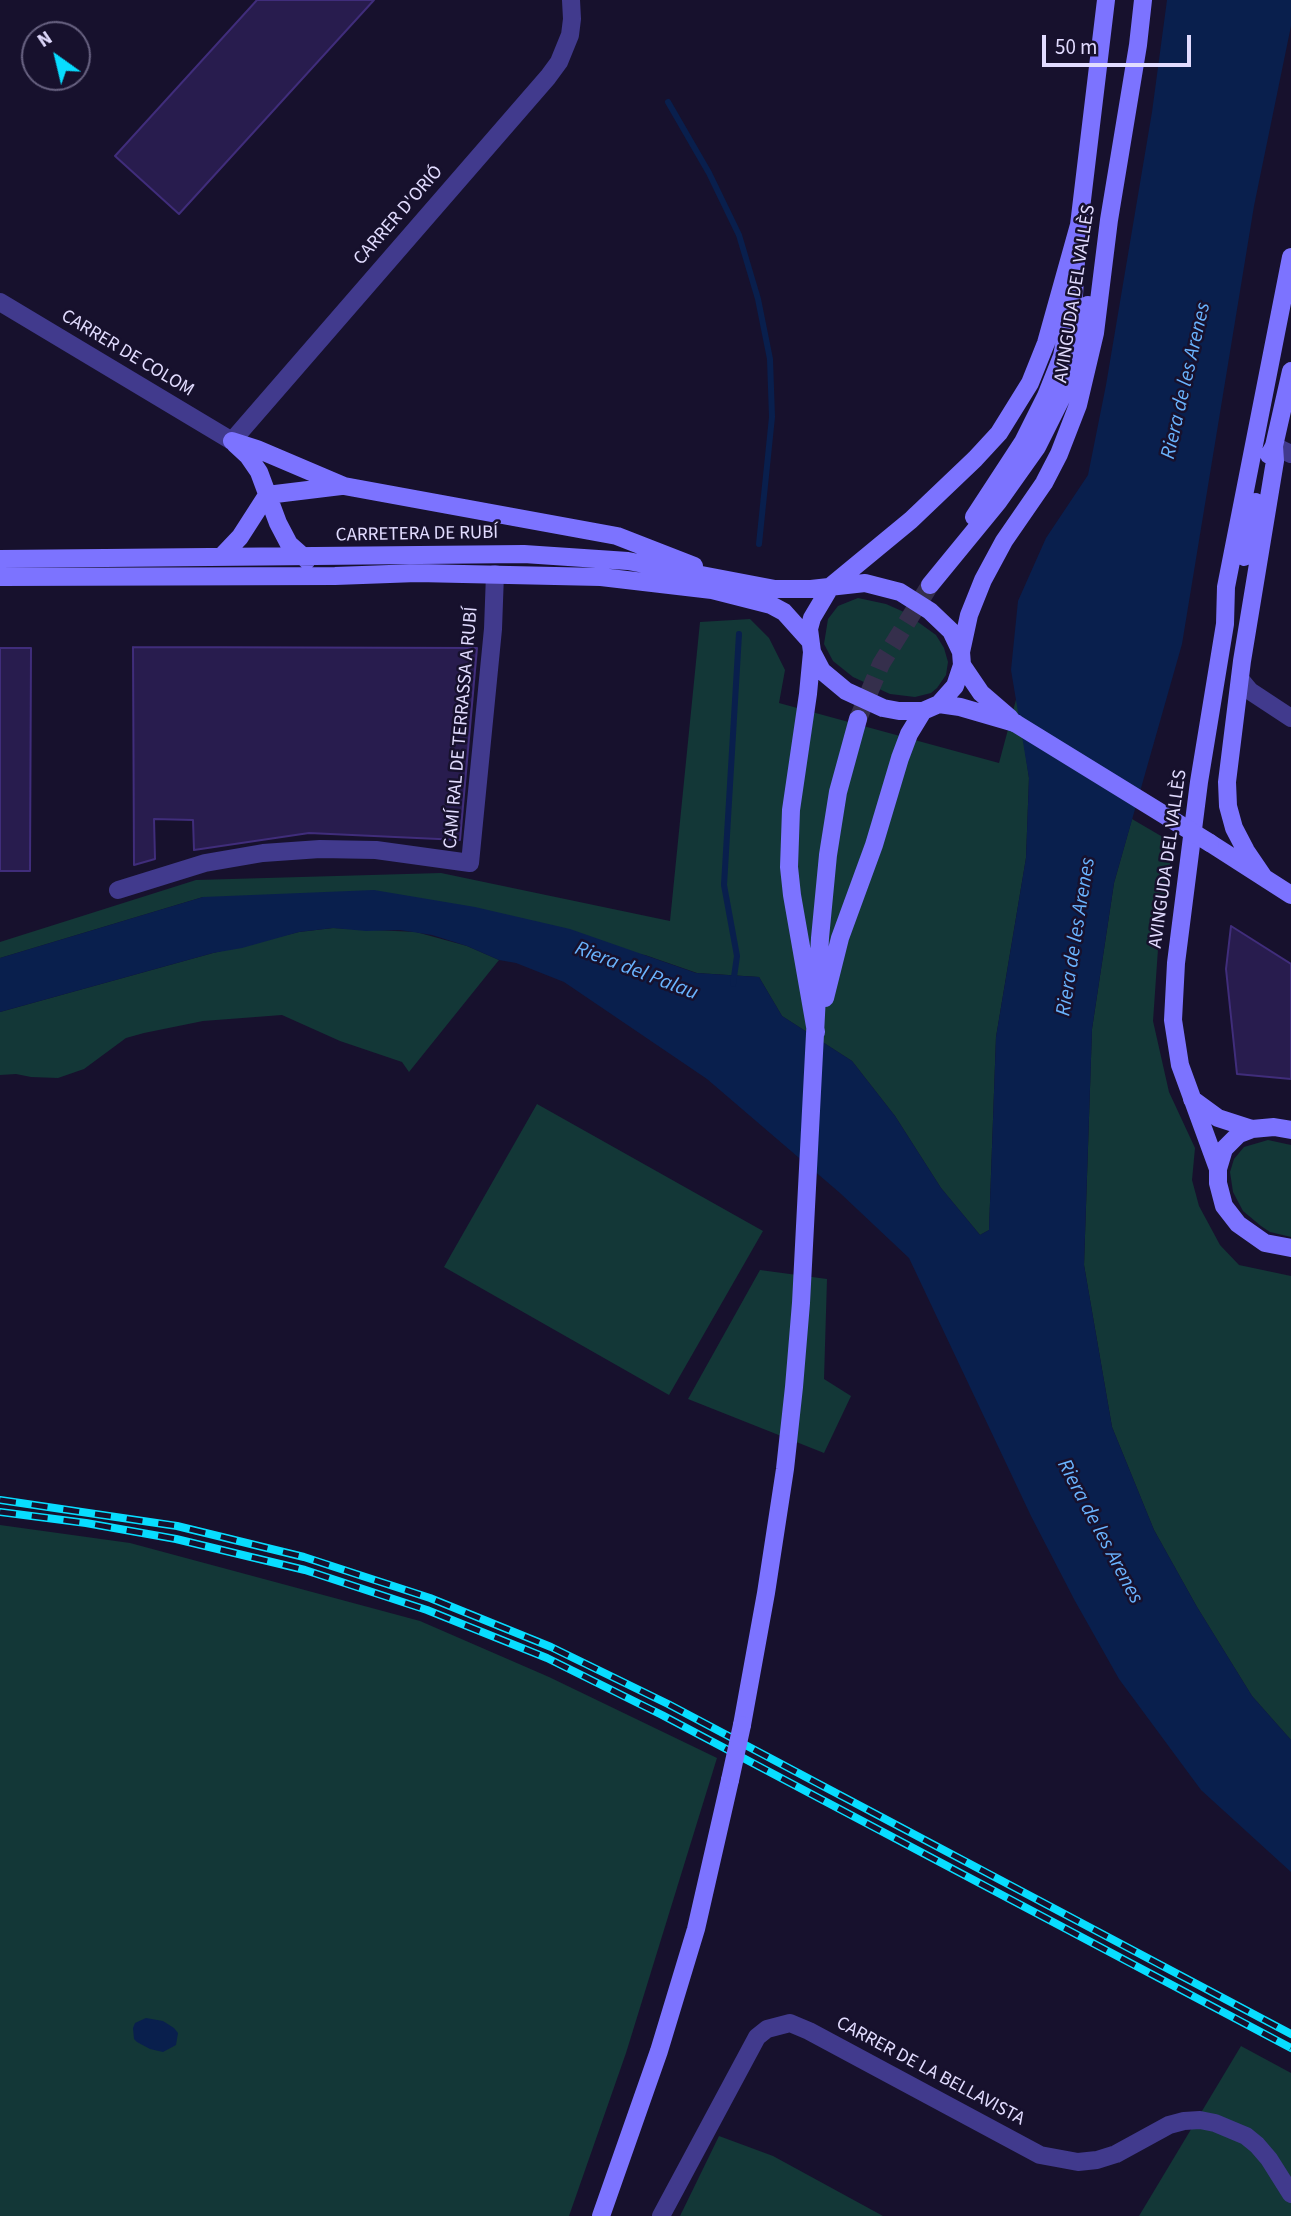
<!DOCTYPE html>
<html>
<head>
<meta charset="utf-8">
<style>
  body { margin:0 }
  #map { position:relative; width:1291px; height:2216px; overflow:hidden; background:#17112d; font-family:"Source Sans 3",sans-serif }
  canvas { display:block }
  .north { position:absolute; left:21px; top:21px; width:70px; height:70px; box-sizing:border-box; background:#17112d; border:2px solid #686281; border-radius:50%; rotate:326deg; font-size:19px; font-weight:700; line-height:28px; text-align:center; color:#e2dcff }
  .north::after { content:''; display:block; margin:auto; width:24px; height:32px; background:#08ddff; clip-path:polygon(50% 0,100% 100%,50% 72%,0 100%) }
  .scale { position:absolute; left:1042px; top:35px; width:149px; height:32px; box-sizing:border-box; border:4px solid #e2dcff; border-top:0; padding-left:9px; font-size:21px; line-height:24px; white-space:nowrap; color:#e2dcff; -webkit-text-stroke:5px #17112d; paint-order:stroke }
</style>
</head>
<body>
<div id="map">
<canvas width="1291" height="2216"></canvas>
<div class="north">N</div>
<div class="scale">50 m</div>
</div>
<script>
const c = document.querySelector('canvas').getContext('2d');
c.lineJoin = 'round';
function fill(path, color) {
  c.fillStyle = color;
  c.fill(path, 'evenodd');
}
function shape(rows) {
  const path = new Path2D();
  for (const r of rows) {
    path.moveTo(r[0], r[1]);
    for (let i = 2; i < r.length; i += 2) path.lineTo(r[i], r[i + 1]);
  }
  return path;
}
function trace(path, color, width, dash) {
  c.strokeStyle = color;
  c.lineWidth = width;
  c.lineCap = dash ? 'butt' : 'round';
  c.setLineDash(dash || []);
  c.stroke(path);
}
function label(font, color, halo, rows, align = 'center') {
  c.font = font + ' "Source Sans 3",sans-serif';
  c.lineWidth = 5;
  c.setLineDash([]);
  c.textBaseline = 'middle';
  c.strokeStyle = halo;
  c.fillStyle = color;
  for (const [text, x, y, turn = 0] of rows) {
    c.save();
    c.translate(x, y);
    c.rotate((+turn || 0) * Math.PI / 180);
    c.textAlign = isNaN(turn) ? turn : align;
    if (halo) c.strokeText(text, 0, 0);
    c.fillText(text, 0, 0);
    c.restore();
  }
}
fill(shape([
  [858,598,886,604,904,612,936,635,944,648,948,662,946,675,937,688,931,693,915,697,890,694,853,677,833,661,824,644,828,619,838,606],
  [750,619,769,638,785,670,779,703,999,763,1017,696,1029,778,1026,858,996,1037,989,1230,980,1235,941,1188,895,1116,852,1061,782,1016,759,977,697,973,645,955,203,897,0,958,0,942,196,880,441,873,670,921,700,622],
  [1132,819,1173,843,1158,949,1153,1021,1169,1092,1195,1148,1192,1180,1199,1206,1220,1245,1239,1265,1291,1276,1291,1740,1252,1696,1197,1607,1154,1530,1112,1427,1084,1265,1092,1029,1114,883],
  [333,928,416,932,467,946,499,960,409,1072,402,1062,340,1041,282,1015,203,1021,144,1033,126,1038,84,1069,58,1078,31,1077,16,1074,0,1075,0,1012,213,953,299,932],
  [537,1104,763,1231,669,1395,444,1267],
  [1268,1140,1291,1145,1291,1237,1270,1232,1261,1226,1243,1211,1233,1192,1230,1172,1234,1159,1244,1147],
  [760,1270,827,1279,824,1379,851,1396,824,1453,688,1399],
  [0,1525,130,1543,420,1621,549,1677,717,1758,626,2053,569,2216,0,2216],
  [1241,2046,1291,2073,1291,2216,1139,2216],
  [719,2136,773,2156,883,2216,680,2216]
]), '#133737');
fill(shape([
  [1167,0,1291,0,1291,26,1254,206,1182,644,1114,883,1092,1029,1084,1265,1112,1427,1154,1530,1197,1607,1252,1696,1291,1740,1291,1872,1201,1790,1119,1679,1075,1601,1031,1516,909,1258,840,1193,707,1079,564,982,516,963,499,960,467,946,432,935,400,930,366,931,333,928,299,932,242,948,213,953,0,1012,0,958,203,897,374,890,475,907,570,929,696,973,759,977,782,1016,852,1061,895,1116,941,1188,980,1235,989,1230,996,1037,1026,858,1029,778,1011,670,1018,601,1046,538,1088,475,1106,385,1152,112],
  [146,2018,163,2021,174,2028,178,2033,176,2045,163,2052,150,2049,137,2042,134,2039,133,2028,135,2023]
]), '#091f4d');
trace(shape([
  [668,102,709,173,739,235,758,299,770,359,772,417,759,544],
  [733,984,737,956,724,885,739,634]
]), '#091f4d', 6);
const building = shape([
  [257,0,374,0,179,214,115,156,257,0],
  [133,647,477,648,460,840,309,833,194,850,193,820,154,819,155,859,134,865,133,647],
  [0,648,31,648,30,871,0,871,0,648],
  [1231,926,1291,964,1291,1079,1237,1074,1226,969,1231,926]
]);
fill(building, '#281c4e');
trace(building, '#402d7b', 2);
trace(shape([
  [858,719,881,664,930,585]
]), '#352f4c', 18, [18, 9]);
trace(shape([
  [0,302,232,441,548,77,559,62,570,35,572,19,571,0],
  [1274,446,1291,454],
  [1240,679,1250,691,1291,718],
  [118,890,205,863,263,853,320,849,376,850,470,863,493,629,495,574],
  [661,2216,757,2037,767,2029,790,2023,809,2031,1040,2155,1078,2162,1097,2160,1116,2154,1169,2125,1184,2121,1200,2120,1215,2123,1246,2136,1257,2145,1269,2159,1291,2194]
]), '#413a8d', 18);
trace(shape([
  [232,441,257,449,344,486,617,536,694,566],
  [235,444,248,456,259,472,278,523,289,544,307,560],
  [1269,455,1274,446,1291,371],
  [974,517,1023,442,1046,396,1062,356,1074,295,1076,261],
  [221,557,240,537,267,495,341,486],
  [1244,557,1256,502],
  [0,559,524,554,628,561,775,589,811,589,865,583,900,592,930,611,951,631,961,652,962,665,955,686,939,704,923,711,899,711,883,708,846,691,822,671,812,652],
  [0,577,335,576,417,573,601,577,712,590,771,605,784,612,810,641],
  [930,585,998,502,1037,447,1061,399,1077,352,1088,305],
  [961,652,969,615,983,580,1004,541,1044,483,1059,454,1078,405,1095,333,1109,220,1138,45,1143,0],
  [962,665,981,693,1010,718],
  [939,704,960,707,1015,723],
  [1210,843,1291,895],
  [1263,876,1246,851,1234,828,1228,806,1227,782,1242,661,1275,461,1274,446],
  [825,998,840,938,874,845,900,758,909,734,923,711],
  [816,1032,792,895,789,867,791,810,808,694,812,652,809,629,812,618,831,586,911,520,975,459,999,433,1030,383,1046,343,1079,225,1106,0],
  [1192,1099,1218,1118,1252,1129],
  [1291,1130,1274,1127,1252,1129,1239,1134,1224,1149,1218,1169,1218,1183,1224,1206,1238,1224,1265,1243,1291,1248],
  [1218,1169,1180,1065,1173,1020,1176,963,1199,782,1225,624,1226,587,1291,257],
  [742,1725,766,1593,785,1469,794,1387,801,1303,820,938,828,855,838,792,858,719],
  [601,2216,659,2051,696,1929,730,1780]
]), '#7c73ff', 18);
const rail = shape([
  [0,1500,177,1526,304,1557,430,1598,551,1647,668,1704,1291,2034],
  [0,1512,86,1523,176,1539,305,1570,427,1610,547,1658,662,1715,1291,2048]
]);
trace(rail, '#08ddff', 8);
trace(rail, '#17112d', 5, [16]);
trace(shape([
  [1015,723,1210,843],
  [730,1780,742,1725]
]), '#7c73ff', 18);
label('19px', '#e2dcff', '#17112d', [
  ["CARRER D'ORIÓ",399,216,-49],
  ["AVINGUDA DEL VALLÈS",1076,294,-81],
  ["CARRER DE COLOM",127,354,31],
  ["CARRETERA DE RUBÍ",417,535,-1],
  ["CAMÍ RAL DE TERRASSA A RUBÍ",462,728,-85],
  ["AVINGUDA DEL VALLÈS",1169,859,-82],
  ["CARRER DE LA BELLAVISTA",930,2072,28]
]);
label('italic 21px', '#6ab4ff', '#17112d', [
  ["Riera de les Arenes",1187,381,-77],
  ["Riera de les Arenes",1077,937,-81],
  ["Riera del Palau",636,972,21],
  ["Riera de les Arenes",1099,1532,62]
]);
</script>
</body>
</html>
